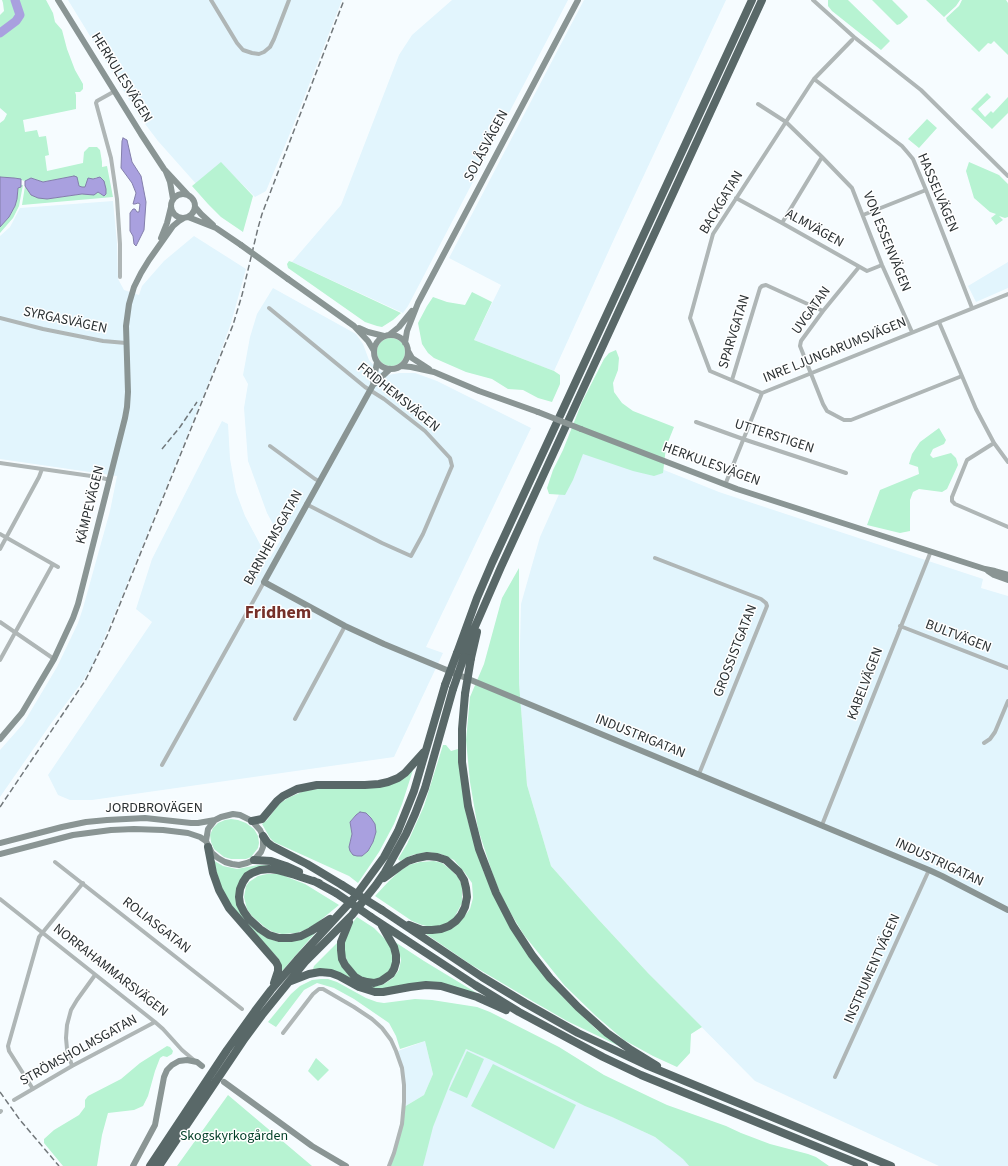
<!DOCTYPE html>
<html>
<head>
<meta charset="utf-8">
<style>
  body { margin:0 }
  canvas { display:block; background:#f6fcff }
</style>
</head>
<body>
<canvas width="1008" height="1166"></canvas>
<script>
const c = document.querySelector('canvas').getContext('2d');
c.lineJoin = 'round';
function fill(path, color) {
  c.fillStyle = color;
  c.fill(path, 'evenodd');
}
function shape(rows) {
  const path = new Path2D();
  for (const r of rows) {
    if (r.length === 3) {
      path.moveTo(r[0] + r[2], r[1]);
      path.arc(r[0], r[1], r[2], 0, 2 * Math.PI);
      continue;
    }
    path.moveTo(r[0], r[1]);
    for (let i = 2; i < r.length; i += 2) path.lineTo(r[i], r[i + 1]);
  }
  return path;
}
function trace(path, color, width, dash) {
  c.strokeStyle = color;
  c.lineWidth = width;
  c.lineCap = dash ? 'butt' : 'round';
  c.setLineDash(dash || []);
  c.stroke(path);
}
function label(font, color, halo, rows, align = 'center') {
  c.font = font + ' "Source Sans 3",sans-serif';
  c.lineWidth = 3;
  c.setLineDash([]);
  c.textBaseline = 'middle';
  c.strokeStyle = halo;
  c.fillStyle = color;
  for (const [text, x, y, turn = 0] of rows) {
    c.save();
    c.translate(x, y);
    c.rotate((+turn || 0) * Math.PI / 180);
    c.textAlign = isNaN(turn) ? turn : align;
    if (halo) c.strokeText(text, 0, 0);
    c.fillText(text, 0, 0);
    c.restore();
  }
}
fill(shape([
  [68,0,342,0,293,126,266,191,255,197,221,163,198,186,158,141,139,116],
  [452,0,568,0,408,306,403,313,292,262,341,205,399,55,412,35],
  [584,0,726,0,615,237,554,371,474,340,501,285,449,258],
  [113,201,117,243,118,279,124,290,139,295,142,286,164,261,194,236,246,269,231,323,215,367,118,606,92,666,80,685,52,722,0,797,0,750,23,724,57,667,78,623,83,608,110,511,117,476,0,459,0,236,10,227,20,208],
  [1008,262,1008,288,976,302,968,286],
  [273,288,356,334,363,344,369,360,378,370,388,375,400,373,415,373,437,381,531,428,426,647,443,653,394,757,92,800,70,800,58,795,48,775,152,622,136,609,152,559,222,421,228,424,230,459,236,492,245,516,261,546,270,558,281,539,267,513,248,461,244,408,248,384,243,375,250,337,257,314],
  [584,438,719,492,983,579,981,588,1008,596,1008,1166,939,1166,755,1081,648,973,598,919,551,866,527,785,519,683,521,604,540,537],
  [425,1041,433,1074,424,1095,404,1107,405,1087,398,1051],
  [466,1049,492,1060,655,1137,683,1158,689,1166,422,1166,432,1128,450,1082]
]), '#e2f5fd');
fill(shape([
  [2,0,46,0,53,13,55,22,62,30,67,49,75,70,83,84,83,89,80,92,75,92,76,95,76,109,23,120,25,132,37,130,39,137,46,136,49,155,45,156,47,171,83,163,84,152,89,147,97,147,100,150,102,162,102,167,107,166,113,197,22,205,25,186,31,195,47,199,98,192,104,196,97,177,88,181,85,187,82,187,79,186,77,179,74,176,43,182,31,178,25,181,14,178,0,177,0,123,4,120,7,114,0,108,0,15,4,11,3,3],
  [828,0,848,0,890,41,881,50,832,11,828,6],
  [872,0,892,0,907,15,908,17,900,24,897,25],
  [926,0,960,0,956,6,944,17],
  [962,0,1006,0,1008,3,1008,55,994,41,991,44,988,43,979,52,947,21,946,18,959,6],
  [987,93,991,97,978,109,985,117,991,111,993,113,1008,97,1008,113,992,129,971,109],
  [927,119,937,128,919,148,908,139],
  [221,162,253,196,243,232,221,217,208,204,192,186],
  [969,162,999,175,1008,184,1008,217,1005,218,999,216,1003,220,996,225,991,218,996,214,990,212,974,198,966,171],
  [21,185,23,185,22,190,19,206,13,218,0,233,0,227,9,217,15,206,17,199,18,188,21,187],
  [289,261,292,262,401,313,393,320,382,327,377,326,365,322,288,268,287,264],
  [472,292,492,302,474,340,554,371,560,375,560,384,552,402,538,398,523,390,508,389,492,379,466,372,434,358,428,353,422,344,418,323,427,306,433,297,447,302,465,305],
  [391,352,14],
  [616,350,619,358,618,370,613,383,614,392,622,403,633,411,674,427,666,447,663,473,654,476,633,471,583,454,573,480,565,495,549,494,547,488,553,470,563,450,582,402,604,359,609,353],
  [939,428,946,440,944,444,933,449,930,455,933,458,951,453,956,458,958,465,947,489,942,492,919,489,913,492,910,500,910,531,900,533,867,525,880,490,919,474,918,467,909,464,912,454,920,442],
  [519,568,519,683,527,785,551,866,598,919,648,973,702,1027,691,1034,690,1053,677,1067,653,1056,624,1040,596,1016,565,986,524,935,505,904,494,878,478,829,470,782,466,740,470,697,484,664,502,598],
  [443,745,446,745,451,751,458,749,467,818,484,873,562,996,597,1030,623,1048,567,1021,534,1002,470,964,426,934,443,932,454,927,464,917,470,909,473,898,472,883,465,873,454,860,441,854,427,852,412,855,400,861,398,859,407,844,424,806],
  [413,770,402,804,394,824,379,852,358,883,349,876,274,842,270,838,262,824,267,820,279,804,288,798,304,791,318,789,365,789],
  [356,815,373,842,368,851,362,856,349,847,352,834,350,822],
  [231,819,238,820,246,823,254,829,258,836,259,843,258,848,251,857,246,859,231,859,224,857,214,849,211,842,210,835,213,828,218,823,225,820],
  [213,860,223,866,237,869,258,865,268,865,276,866,262,867,236,891,258,932,267,938,279,942,287,942,295,941,316,932,282,971,280,961,277,957,239,918,223,893],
  [434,861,442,863,451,870,458,877,462,886,462,903,454,918,447,923,439,926,432,927,422,925,412,921,375,896,389,881,400,871,409,865,420,862],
  [267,874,280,874,292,879,305,884,339,905,317,923,305,930,296,933,282,934,273,932,266,928,252,916,247,909,244,897,246,886,249,882,258,876],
  [357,917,374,928,385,939,391,947,393,965,391,971,383,978,367,980,357,974,349,965,344,953,344,941,350,926],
  [395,942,424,961,480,995,453,987,380,990,313,969,314,966,337,943,345,971,378,986,384,984,393,978,399,970,401,960,399,952],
  [321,979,328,979,337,982,366,998,377,1002,384,1003,415,999,432,1000,477,1007,490,1012,559,1047,604,1075,650,1097,667,1105,726,1126,741,1133,770,1144,808,1154,816,1157,829,1166,689,1166,683,1159,655,1137,612,1117,585,1106,491,1060,466,1049,451,1081,433,1127,423,1166,391,1166,404,1107,424,1095,433,1074,425,1041,400,1049,396,1036,389,1023,354,999,334,988,317,983,304,990,276,1027,268,1022,291,994,300,986,312,980],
  [167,1046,170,1047,173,1051,172,1054,167,1057,163,1056,160,1058,155,1071,148,1096,143,1106,134,1110,108,1113,102,1135,97,1166,63,1166,44,1143,44,1139,54,1130,79,1115,85,1107,85,1100,88,1096,121,1079,140,1063],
  [467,1051,484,1059,467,1098,449,1090],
  [316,1058,329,1070,318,1081,308,1071],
  [493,1064,576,1105,554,1149,471,1106],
  [228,1095,312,1166,177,1166]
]), '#b7f3d2');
const water = shape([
  [123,138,127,140,132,162,141,176,146,202,144,230,136,246,134,244,133,236,130,231,130,213,133,209,135,209,137,212,139,212,140,204,138,203,135,204,133,204,136,193,132,183,121,168,122,141,123,138],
  [74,176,77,177,79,186,82,187,85,187,88,178,93,179,100,177,104,181,106,189,106,194,104,196,98,192,94,195,82,194,47,199,38,198,31,195,25,186,25,181,31,178,43,182,74,176],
  [0,177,14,178,21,179,21,187,18,188,17,199,15,206,9,217,0,227,0,177],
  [360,812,366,813,371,818,375,824,376,832,373,842,368,851,362,856,357,856,353,855,350,851,349,847,352,834,350,822,356,815,360,812]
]);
fill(water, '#a9a0df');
trace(water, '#837fab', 1);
trace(shape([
  [0,33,16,21,20,15,15,0]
]), '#a9a0df', 9);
trace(shape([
  [211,0,237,43,243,50,252,53,259,54,264,52,270,47,274,39,289,0],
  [813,0,854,37,921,90,1008,176],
  [814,79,902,146,908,153,913,159,926,190,972,308],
  [115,91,97,101,96,103,111,158,117,199,120,244,120,277],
  [758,104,786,122,822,157,852,188,882,265,912,332],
  [736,198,782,223,867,271,882,265],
  [863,215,926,190],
  [782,223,822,157],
  [859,267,823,311,801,341,800,346,823,404,827,411,844,420,851,420,962,376],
  [269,308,365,387,384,399,425,431,450,458,452,466,423,534,411,556,382,543,306,504],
  [0,318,43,329,103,341,126,343],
  [939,322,976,409,994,443,1008,462],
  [732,380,760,288,762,286,766,285,823,311],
  [762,393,710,371,690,318,713,234,808,88,814,79,852,40],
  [696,422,743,439,846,473],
  [994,443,967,460,952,497,952,501,955,504,1008,527],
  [270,446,315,479,319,481],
  [0,463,98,477,110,480],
  [725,485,762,393,1008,294],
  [0,534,58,567],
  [0,549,39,477,42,469],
  [655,558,761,599,766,603,767,606,699,774],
  [0,622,54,659],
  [900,626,1008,668],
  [0,660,53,564],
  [295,719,345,626],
  [984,743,990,739,995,732,1008,701],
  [162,765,264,582],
  [822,825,931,551],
  [55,862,242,1009],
  [0,899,155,1022,163,1029,182,1050,195,1061],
  [283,1033,313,994,319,989,323,989,354,1007,372,1019,382,1028,391,1040,396,1051,402,1068,404,1085,404,1102,402,1124,394,1153,389,1166],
  [72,1066,67,1049,66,1038,67,1025,71,1010,77,1000,95,975],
  [835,1077,929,870],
  [33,1089,9,1051,8,1046,39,937,83,883],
  [14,1100,72,1066,155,1022],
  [0,1112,1,1111]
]), '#afb6b6', 4);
trace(shape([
  [58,0,141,134,164,169,189,196],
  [166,172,170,182,173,199],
  [183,206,12],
  [195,207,201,214,213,225],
  [188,217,216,228,241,245],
  [161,238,167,223,171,207],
  [288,279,354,326,368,341,374,351],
  [359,328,368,332,384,336],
  [391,352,17],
  [389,335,399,327,412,311],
  [405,343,407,331,418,303,578,0],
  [408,351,412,358,429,369],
  [401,366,411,367,434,372,479,391,538,412],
  [390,369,373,385,264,582,345,626,384,644,929,870,942,876,1008,910],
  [373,385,377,362],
  [581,429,737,489,985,569,995,571,1008,575],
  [988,571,994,575,1008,580],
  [0,739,22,713,54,659,73,618,78,604,125,418,127,407,128,392,126,326,129,304,134,287,141,273,149,260,173,226,179,221,184,218],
  [233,814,240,815,252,821,260,830,263,836,263,847,261,852,254,860,247,863,239,865,232,864,225,862,218,858,212,853,206,841,208,829,215,820,221,817,233,814],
  [0,843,62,827,86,822,107,820,145,818,191,823,198,823,215,820],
  [0,854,73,835,111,830,134,829,163,830,188,833,200,837,206,841],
  [224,1082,312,1146,346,1166],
  [133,1166,155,1125,164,1077,167,1070,172,1065,179,1061,187,1060,197,1062,202,1066]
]), '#8a9594', 6);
trace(shape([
  [457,653,477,598,492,563,752,0],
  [464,657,471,636,501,567,762,0],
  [471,658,477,632],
  [465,694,462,729,462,762,468,806,479,849,496,893,513,926,532,955,550,978,578,1007,607,1033,631,1050,657,1066],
  [252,821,262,819,277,801,283,796,297,789,317,785,365,785,379,784,388,782,398,778,405,773,424,752],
  [263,836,267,842,272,846,307,864,342,885],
  [208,847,213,873,219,890,229,908,276,962,278,966,278,971,274,983],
  [254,860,271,861,286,866,299,872],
  [384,878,399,867,408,861,417,858,427,856,437,857,446,860,459,872,464,880,466,888,467,897,465,907,461,915,456,921,449,926,441,929,432,930,422,930,409,925],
  [314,881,336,893],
  [319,883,295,875,277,870,269,869,260,870,252,873,247,876,243,882,240,889,239,897,240,904,244,912,249,919,260,929,269,935,279,938,291,938,301,936,311,931,330,919],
  [382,910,482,977,525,1003,578,1033,646,1065,891,1166],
  [371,917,475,985,519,1012,603,1057,641,1075,690,1095,864,1166],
  [349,922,341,942,341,950,342,959,345,965,355,977,360,980,367,982,374,983,381,981,391,974,394,969,396,962,396,955,394,947,382,926],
  [291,981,309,974,320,972,331,973,339,976,359,987,375,992,383,992,410,987,426,985,441,986,477,997,506,1010],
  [150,1166,227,1050,255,1011,271,990,297,960,354,898,384,857,398,831,414,791,445,685],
  [159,1166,245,1038,262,1015,305,962,352,915,376,885,385,872,406,834,415,814,425,788,453,689]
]), '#596868', 8);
trace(shape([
  [162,449,180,427,197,402],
  [0,807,85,681,91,669,107,636,233,325,242,295,258,228,262,214,344,0],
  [0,1092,20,1120,59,1166]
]), '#71777a', 1.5, [6, 3]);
trace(shape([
  [241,245,288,279],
  [538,412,581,429]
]), '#8a9594', 6);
trace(shape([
  [445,685,457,653],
  [453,689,464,657],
  [465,694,471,658],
  [342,885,382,910],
  [336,893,371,917]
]), '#596868', 8);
label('14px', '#2b3133', '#fff', [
  ["HERKULESVÄGEN",121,78,58],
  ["SOLÅSVÄGEN",487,146,-62],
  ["HASSELVÄGEN",937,193,67],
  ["BACKGATAN",722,203,-59],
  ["ALMVÄGEN",814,229,29],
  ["VON ESSENVÄGEN",886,242,68],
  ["UVGATAN",812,311,-54],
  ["SYRGASVÄGEN",65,321,12],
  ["SPARVGATAN",735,332,-73],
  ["INRE LJUNGARUMSVÄGEN",835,351,-22],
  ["FRIDHEMSVÄGEN",398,398,39],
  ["UTTERSTIGEN",774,437,18],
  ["HERKULESVÄGEN",711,465,20],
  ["KÄMPEVÄGEN",91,505,-76],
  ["BARNHEMSGATAN",274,538,-61],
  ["BULTVÄGEN",958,637,21],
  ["GROSSISTGATAN",736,651,-69],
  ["KABELVÄGEN",866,684,-69],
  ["INDUSTRIGATAN",640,737,22],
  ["JORDBROVÄGEN",154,809],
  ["INDUSTRIGATAN",939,863,25],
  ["ROLIASGATAN",156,926,38],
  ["INSTRUMENTVÄGEN",873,969,-66],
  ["NORRAHAMMARSVÄGEN",110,971,38],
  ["STRÖMSHOLMSGATAN",79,1051,-29]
]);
label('14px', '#003e26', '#fff', [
  ["Skogskyrkogården",234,1137]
]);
label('bold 18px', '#763029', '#fff', [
  ["Fridhem",278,614]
]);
</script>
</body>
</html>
